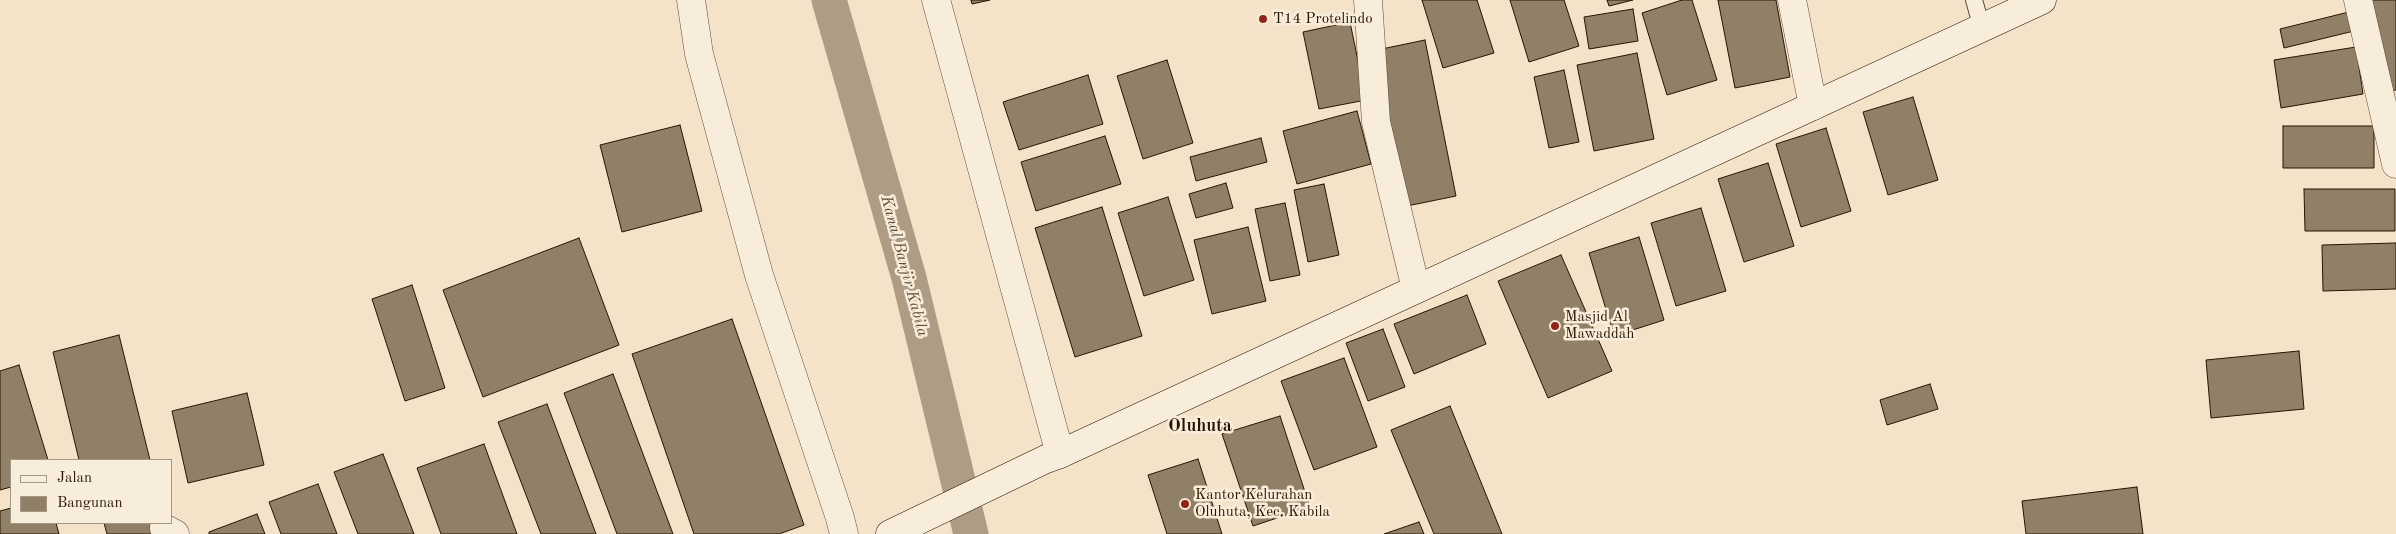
<!DOCTYPE html>
<html>
<head>
<meta charset="utf-8">
<style>
  body { margin:0 }
  #map { position:relative; width:2396px; height:534px; overflow:hidden; background:#f4e3c8; font-family:"Old Standard TT",serif }
  canvas { display:block }
  .legend { position:absolute; left:10px; top:459px; width:162px; height:65px; box-sizing:border-box; background:#f8eddb; border:1px solid #a49784; margin:0; padding:6px 9px; list-style:none; font-size:15px; color:#261501 }
  .legend li { display:flex; align-items:center; gap:10px; height:25px }
  .legend b { width:25px; border:1px solid #a49784 }
</style>
</head>
<body>
<div id="map">
<canvas width="2396" height="534"></canvas>
<ul class="legend">
<li><b style="height:6px;background:#f8eddb"></b>Jalan</li>
<li><b style="height:14px;background:#918068"></b>Bangunan</li>
</ul>
</div>
<script>
const c = document.querySelector('canvas').getContext('2d');
c.lineJoin = 'round';
function shape(rows) {
  const path = new Path2D();
  for (const r of rows) {
    path.moveTo(r[0], r[1]);
    for (let i = 2; i < r.length; i += 2) path.lineTo(r[i], r[i + 1]);
  }
  return path;
}
function trace(path, color, width, dash) {
  c.strokeStyle = color;
  c.lineWidth = width;
  c.lineCap = dash ? 'butt' : 'round';
  c.setLineDash(dash || []);
  c.stroke(path);
}
function fill(path, color) {
  c.fillStyle = color;
  c.fill(path, 'evenodd');
}
function label(font, color, halo, rows, align = 'center') {
  c.font = font + ' "Old Standard TT",serif';
  c.lineWidth = 5;
  c.setLineDash([]);
  c.textBaseline = 'middle';
  c.strokeStyle = halo;
  c.fillStyle = color;
  for (const [text, x, y, turn = 0] of rows) {
    c.save();
    c.translate(x, y);
    c.rotate((+turn || 0) * Math.PI / 180);
    c.textAlign = isNaN(turn) ? turn : align;
    if (halo) c.strokeText(text, 0, 0);
    c.fillText(text, 0, 0);
    c.restore();
  }
}
trace(shape([
  [829,0,909,278,971,534]
]), '#ae9d84', 35);
const building = shape([
  [971,0,990,0,972,4,971,0],
  [1422,0,1477,0,1494,53,1443,68,1422,0],
  [1510,0,1564,0,1579,46,1529,62,1510,0],
  [1607,0,1633,0,1609,6,1607,0],
  [1682,0,1692,0,1717,80,1667,95,1642,13,1682,0],
  [1718,0,1776,0,1790,77,1735,88,1718,0],
  [2371,0,2396,0,2396,90,2389,91,2371,0],
  [1633,9,1638,41,1589,49,1584,17,1633,9],
  [2353,11,2358,30,2284,48,2280,29,2353,11],
  [1350,22,1366,100,1319,109,1303,32,1350,22],
  [1425,40,1456,196,1402,207,1372,51,1425,40],
  [2356,47,2363,94,2281,108,2274,60,2356,47],
  [1637,53,1654,139,1594,151,1577,65,1637,53],
  [1167,60,1193,143,1143,159,1117,76,1167,60],
  [1564,70,1579,142,1549,148,1534,77,1564,70],
  [1088,75,1103,124,1019,150,1003,102,1088,75],
  [1913,97,1938,180,1888,195,1863,112,1913,97],
  [1357,111,1371,164,1297,184,1283,131,1357,111],
  [680,125,702,211,622,232,600,145,680,125],
  [2283,126,2374,126,2374,168,2283,168,2283,126],
  [1826,128,1851,211,1801,227,1776,144,1826,128],
  [1105,136,1121,184,1036,211,1021,162,1105,136],
  [1261,138,1267,162,1196,181,1190,157,1261,138],
  [1768,163,1794,246,1744,262,1718,179,1768,163],
  [1226,183,1233,208,1196,218,1189,194,1226,183],
  [1324,184,1339,255,1308,262,1294,190,1324,184],
  [2304,189,2395,189,2395,231,2305,231,2304,189],
  [1168,197,1194,280,1144,296,1118,213,1168,197],
  [1285,203,1300,275,1270,281,1255,209,1285,203],
  [1102,207,1142,336,1075,357,1035,228,1102,207],
  [1701,208,1726,291,1676,306,1651,223,1701,208],
  [1248,227,1266,301,1212,314,1194,240,1248,227],
  [1639,237,1664,320,1614,336,1589,253,1639,237],
  [579,238,619,345,483,397,443,290,579,238],
  [2396,243,2396,289,2323,291,2322,245,2396,243],
  [1561,255,1612,371,1548,398,1498,281,1561,255],
  [412,285,445,388,405,401,372,299,412,285],
  [1467,295,1486,344,1414,374,1394,324,1467,295],
  [732,319,804,525,779,534,694,534,632,354,732,319],
  [1383,329,1405,387,1368,401,1346,343,1383,329],
  [119,335,150,460,79,460,53,352,119,335],
  [2299,351,2304,409,2211,418,2206,360,2299,351],
  [1344,358,1377,447,1314,470,1281,381,1344,358],
  [19,365,48,460,11,460,11,487,0,490,0,371,19,365],
  [613,374,673,534,617,534,564,393,613,374],
  [1930,384,1938,409,1887,425,1880,400,1930,384],
  [247,393,264,465,188,483,172,411,247,393],
  [547,404,596,534,541,534,498,422,547,404],
  [1450,406,1502,534,1434,534,1391,430,1450,406],
  [1280,416,1310,507,1253,526,1222,434,1280,416],
  [484,444,517,534,441,534,417,468,484,444],
  [383,454,414,534,358,534,334,472,383,454],
  [1198,459,1222,534,1167,534,1148,475,1198,459],
  [318,484,337,534,281,534,269,502,318,484],
  [2137,487,2143,534,2026,534,2022,501,2137,487],
  [11,508,11,523,56,523,59,534,0,534,0,511,11,508],
  [257,514,265,534,209,534,209,532,257,514],
  [1419,522,1424,534,1384,534,1419,522],
  [104,523,151,523,155,534,107,534,104,523]
]);
fill(building, '#918068');
trace(building, '#261501', 1);
const service = shape([
  [1974,0,1982,28]
]);
const minor = shape([
  [691,0,699,54,759,275,840,518,844,534],
  [936,0,1060,454],
  [1368,0,1376,122,1416,289],
  [1792,0,1813,106],
  [2358,0,2396,164],
  [164,528,175,534]
]);
const secondary = shape([
  [890,534,1046,459,1060,454,2042,0]
]);
trace(service, '#5a4833', 18);
trace(minor, '#5a4833', 29);
trace(secondary, '#261501', 29);
trace(service, '#f8eddb', 16);
trace(minor, '#f8eddb', 28);
trace(secondary, '#f8eddb', 28);
for (const [x, y, r, color] of [
  [1263,19,5,"#8f2418"],
  [1555,326,5,"#8f2418"],
  [1185,504,5,"#8f2418"]
]) {
  const dot = new Path2D();
  dot.arc(x, y, r, 0, 2 * Math.PI);
  c.fillStyle = color;
  c.fill(dot);
  trace(dot, '#f8eddb', 2);
}
label('15px', '#261501', '#f8eddb', [
  ["T14 Protelindo",1273,19],
  ["Masjid Al",1565,317],
  ["Mawaddah",1565,334],
  ["Kantor Kelurahan",1195,495],
  ["Oluhuta, Kec. Kabila",1195,512]
], 'left');
label('italic 16px', '#5c4b35', '#f8eddb', [
  ["Kanal Banjir Kabila",904,266,75]
]);
label('bold 18px', '#261501', '#f8eddb', [
  ["Oluhuta",1200,426]
]);
</script>
</body>
</html>
